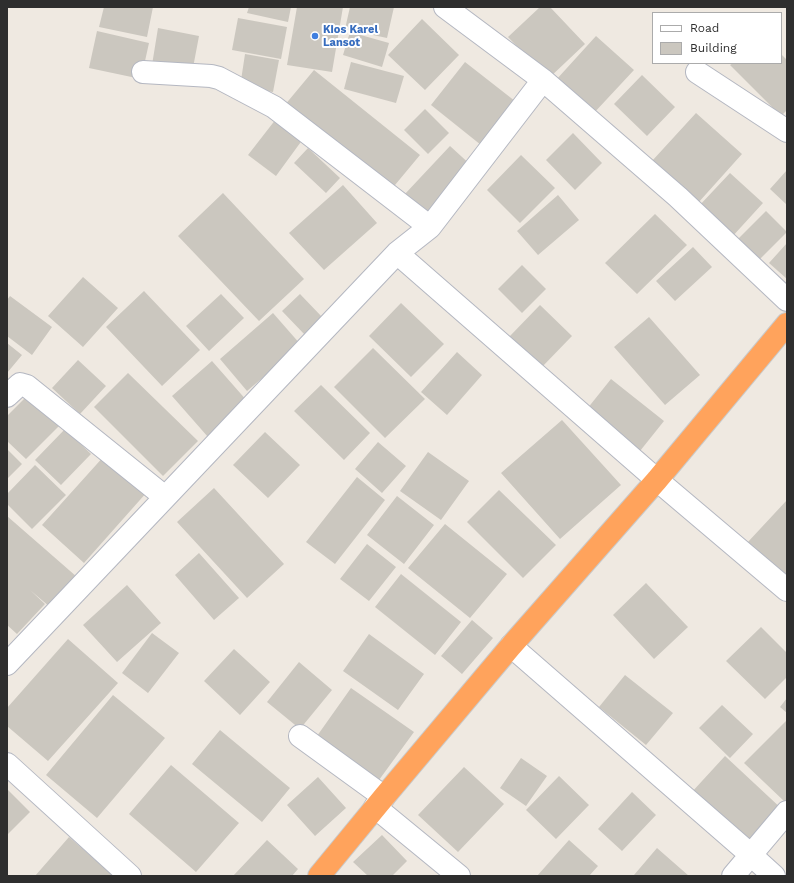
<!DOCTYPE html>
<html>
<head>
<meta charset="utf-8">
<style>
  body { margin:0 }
  #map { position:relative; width:794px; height:883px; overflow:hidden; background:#efe9e1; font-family:"Work Sans",sans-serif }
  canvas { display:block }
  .frame { position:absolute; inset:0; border:8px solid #2e2e2e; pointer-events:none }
  .legend { position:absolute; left:652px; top:12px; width:130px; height:52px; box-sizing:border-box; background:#fff; border:1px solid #ababab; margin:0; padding:5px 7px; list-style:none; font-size:12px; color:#2e2e2e }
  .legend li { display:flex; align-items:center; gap:8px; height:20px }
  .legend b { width:20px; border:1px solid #ababab }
</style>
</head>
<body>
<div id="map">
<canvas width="794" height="883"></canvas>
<div class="frame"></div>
<ul class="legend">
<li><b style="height:5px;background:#fff"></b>Road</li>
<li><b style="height:11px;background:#cbc7bf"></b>Building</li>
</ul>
</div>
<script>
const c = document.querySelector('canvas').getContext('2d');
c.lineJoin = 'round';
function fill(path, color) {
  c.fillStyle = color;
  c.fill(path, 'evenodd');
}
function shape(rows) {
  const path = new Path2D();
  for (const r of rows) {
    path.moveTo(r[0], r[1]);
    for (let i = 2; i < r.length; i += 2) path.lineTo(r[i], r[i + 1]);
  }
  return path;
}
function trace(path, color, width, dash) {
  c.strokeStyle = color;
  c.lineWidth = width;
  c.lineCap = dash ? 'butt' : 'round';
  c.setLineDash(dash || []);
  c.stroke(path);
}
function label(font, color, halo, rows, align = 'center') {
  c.font = font + ' "Work Sans",sans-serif';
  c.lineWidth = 4;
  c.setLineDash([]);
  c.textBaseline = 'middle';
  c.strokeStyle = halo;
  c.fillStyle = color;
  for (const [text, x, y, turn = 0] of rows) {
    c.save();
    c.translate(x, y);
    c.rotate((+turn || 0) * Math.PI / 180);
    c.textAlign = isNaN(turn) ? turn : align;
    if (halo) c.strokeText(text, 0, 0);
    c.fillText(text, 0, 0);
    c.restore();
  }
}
fill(shape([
  [104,7,153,7,147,37,99,27],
  [249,7,291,7,288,22,247,13],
  [297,7,343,7,332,72,287,65],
  [350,7,394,7,387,38,345,29],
  [540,7,550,7,585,44,548,79,508,37],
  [238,18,287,27,281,59,232,50],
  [422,19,459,55,425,90,388,55],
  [158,28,199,36,192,73,152,65],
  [97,31,149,43,141,79,89,68],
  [350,32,389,43,382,67,343,55],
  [596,36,634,70,593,114,556,80],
  [245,54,279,60,273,92,240,87],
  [781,54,787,60,787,110,781,116,730,65,733,63,781,63],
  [351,62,404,76,396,103,344,89],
  [465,62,520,105,486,149,431,105],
  [314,70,420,155,390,191,284,106],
  [642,75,675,107,647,136,614,104],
  [425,109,449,133,428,154,404,130],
  [696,113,742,154,698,203,652,161],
  [276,119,303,139,276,176,248,155],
  [573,133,602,163,575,190,546,160],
  [450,146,473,167,428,216,404,195],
  [308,148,340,178,326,193,294,163],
  [521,155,555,188,520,223,487,190],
  [787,170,787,205,770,189],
  [730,173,763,203,731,238,698,207],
  [343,185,377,223,324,270,289,233],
  [223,193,304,279,259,321,178,236],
  [558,195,579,220,538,255,517,231],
  [766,211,787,232,757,262,735,242],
  [655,214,687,245,637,294,605,263],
  [787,243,787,279,769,263],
  [693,247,712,267,675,301,656,281],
  [522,265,546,289,522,313,498,289],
  [83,277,118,308,83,347,48,316],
  [144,291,200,350,162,386,106,327],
  [221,294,244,318,209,351,186,326],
  [300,294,323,318,305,335,282,311],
  [10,296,52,327,32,355,7,336,7,300],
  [401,303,444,344,411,377,369,336],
  [540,305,572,336,541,368,509,337],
  [273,313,301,345,247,391,220,359],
  [649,317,700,375,665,405,614,347],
  [7,343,22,355,7,373],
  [373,348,425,399,385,438,334,387],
  [457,352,482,375,447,415,421,392],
  [78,360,106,386,80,414,52,388],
  [212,361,248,402,208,437,172,396],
  [128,373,198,441,163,476,94,407],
  [611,379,664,421,640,451,587,409],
  [321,385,370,433,344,460,294,411],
  [30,393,62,423,26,459,7,441,7,416],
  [562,420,621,485,560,539,501,473],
  [65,429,91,454,61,485,35,460],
  [265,432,300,465,268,498,233,465],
  [378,442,406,466,382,493,355,469],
  [7,449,22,464,7,479],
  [428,452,469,481,441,520,400,491],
  [105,455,147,492,84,563,42,525],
  [35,465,66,495,32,529,7,504,7,494],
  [357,477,385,500,335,564,306,542],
  [214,488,284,564,247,598,177,522],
  [499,490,556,545,523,578,467,522],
  [397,496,434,525,404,564,367,535],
  [787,500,787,574,784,578,747,543],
  [7,516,77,577,50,607,30,590,45,604,17,634,7,625],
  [445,524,507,574,470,618,408,568],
  [367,544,396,567,369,601,340,579],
  [199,553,239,598,214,620,175,575],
  [401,574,461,622,435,655,375,607],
  [646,583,688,627,654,659,613,615],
  [127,585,161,623,117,662,83,625],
  [472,620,493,638,462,674,441,656],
  [761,627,787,653,787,677,765,699,726,661],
  [152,633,179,653,148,693,122,673],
  [369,634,424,674,398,710,343,671],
  [68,639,118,683,48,761,7,726,7,708],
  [234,649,270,682,240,715,204,681],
  [299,662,332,690,300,729,267,702],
  [625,675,673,713,646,745,599,707],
  [351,688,414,732,379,780,317,736],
  [113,695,165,738,97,818,46,775],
  [787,698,787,713,780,707],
  [722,705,753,734,730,758,699,728],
  [786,721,787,722,787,800,785,802,744,763],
  [220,730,290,788,262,822,192,764],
  [725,756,784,811,749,848,691,793],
  [521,758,547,776,526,806,500,788],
  [171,765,239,823,196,872,129,814],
  [464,767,504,804,458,852,418,815],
  [559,776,589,805,556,839,526,810],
  [318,777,346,808,315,836,287,805],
  [7,789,30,812,7,835],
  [632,792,656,815,622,851,598,829],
  [382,835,407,861,392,876,368,876,353,862],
  [69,837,114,876,35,876],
  [267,840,298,869,292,876,233,876],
  [569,840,598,866,589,876,537,876],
  [657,848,689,876,635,876,634,875]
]), '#cbc7bf');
const minor = shape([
  [445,7,543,80,678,197,787,300],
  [143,72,211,76,219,78,274,107,430,227],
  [697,72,787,131],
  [397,253,657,480,787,590],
  [7,396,20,384,27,386,165,497],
  [511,646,751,855,774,876],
  [7,664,397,253,430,227,543,80],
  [300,736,384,797],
  [7,764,130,876],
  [375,807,459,876],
  [733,876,787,812]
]);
const highway = shape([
  [319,876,384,797,511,646,657,480,787,324]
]);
trace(minor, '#b4b7c1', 24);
trace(highway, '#c9c9c9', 24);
trace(minor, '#fff', 22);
trace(highway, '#ffa35c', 22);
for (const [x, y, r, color] of [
  [315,36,4,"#3f7fe0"]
]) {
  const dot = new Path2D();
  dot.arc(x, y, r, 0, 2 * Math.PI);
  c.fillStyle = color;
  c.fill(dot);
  trace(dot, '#fff', 1.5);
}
label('bold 11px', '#366cbe', '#fff', [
  ["Kios Karel",323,30],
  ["Lansot",323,43]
], 'left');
</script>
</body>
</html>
